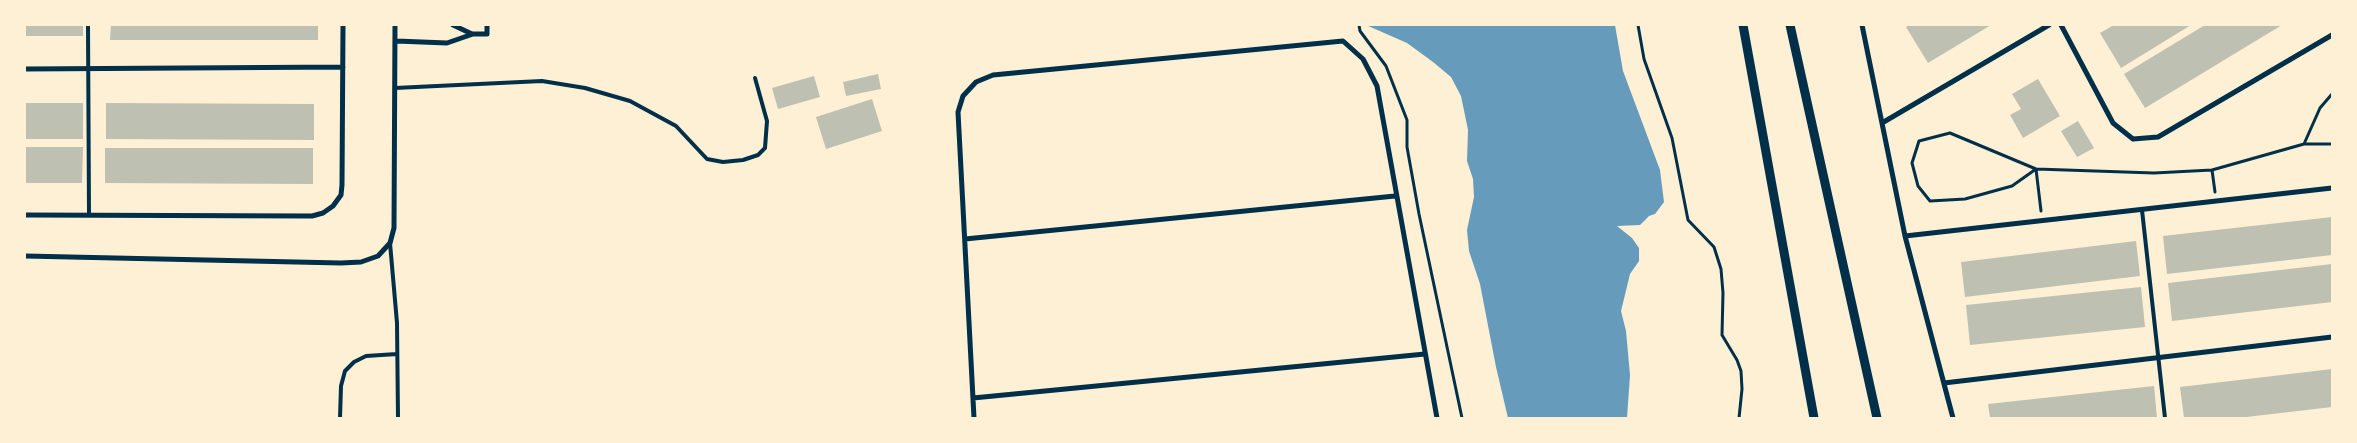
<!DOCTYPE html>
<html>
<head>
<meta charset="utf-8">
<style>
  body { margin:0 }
  #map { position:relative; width:2357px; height:443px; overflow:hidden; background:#fdf0d5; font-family:Barlow,sans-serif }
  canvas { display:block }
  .frame { position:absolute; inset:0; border:26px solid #fdf0d5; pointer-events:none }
</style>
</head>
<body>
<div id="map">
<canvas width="2357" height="443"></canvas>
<div class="frame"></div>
</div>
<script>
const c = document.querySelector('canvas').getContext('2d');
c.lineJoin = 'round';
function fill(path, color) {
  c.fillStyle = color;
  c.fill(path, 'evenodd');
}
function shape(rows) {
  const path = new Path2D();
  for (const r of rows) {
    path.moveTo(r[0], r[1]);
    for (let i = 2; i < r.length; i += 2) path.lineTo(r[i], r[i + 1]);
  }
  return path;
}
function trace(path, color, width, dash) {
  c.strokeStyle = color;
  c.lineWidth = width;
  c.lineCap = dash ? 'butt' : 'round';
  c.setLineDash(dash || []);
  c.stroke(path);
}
fill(shape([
  [1366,25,1615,25,1623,71,1660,170,1664,202,1655,214,1649,216,1640,225,1617,226,1632,238,1639,248,1639,261,1630,274,1621,311,1626,331,1630,375,1627,418,1508,418,1496,367,1480,284,1469,251,1467,230,1474,197,1473,179,1467,161,1468,130,1461,96,1451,77,1433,62,1407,43]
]), '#669bbc');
fill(shape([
  [25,25,83,25,83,36,25,36],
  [111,25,318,25,318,40,110,40],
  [1909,25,1991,25,1928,63,1906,27],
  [2114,25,2191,25,2121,68,2100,33],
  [2205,25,2282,25,2145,108,2124,74],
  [878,74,881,89,846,96,843,82],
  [814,76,820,97,778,109,772,88],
  [2038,79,2060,116,2023,138,2010,115,2021,109,2012,94],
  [872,99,882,131,826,149,816,117],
  [25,103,83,103,83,139,25,139],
  [106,103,314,104,314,140,106,139],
  [2078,121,2094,148,2077,157,2061,131],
  [25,147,83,147,82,183,25,183],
  [105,148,313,148,313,184,105,183],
  [2332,217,2332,255,2167,274,2163,236],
  [2136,241,2140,276,1965,297,1961,262],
  [2332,264,2332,302,2172,321,2168,283],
  [2141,287,2145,327,1970,345,1966,305],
  [2332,369,2332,407,2238,418,2184,418,2180,387],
  [2154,386,2157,418,1990,418,1988,404]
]), '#bec0b2');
trace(shape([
  [1359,25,1360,31,1386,66,1407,120,1407,147,1419,214,1462,418],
  [1638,25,1644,59,1672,138,1688,220,1714,247,1721,269,1723,293,1722,335,1737,360,1741,371,1742,389,1739,418],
  [2304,144,2320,108,2332,94],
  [2036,169,2012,186,1965,199,1930,201,1918,186,1912,163,1919,141,1950,133,2036,169,2154,173,2212,170,2304,144,2332,144],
  [2036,169,2041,211],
  [2212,170,2215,192]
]), '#003049', 3);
trace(shape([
  [88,25,89,215],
  [395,88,542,81,585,88,630,101,676,126,707,159,723,162,743,160,758,155,765,148,767,121,755,78],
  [2142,210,2165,418],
  [390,243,397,323,398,418],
  [340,418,341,386,345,371,354,362,366,356,397,354]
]), '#003049', 4);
trace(shape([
  [453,25,472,34],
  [1862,25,1905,236,1953,418],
  [2061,25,2113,123,2133,139,2158,137,2332,35],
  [396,41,447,43,473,34,487,34,487,25],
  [25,69,343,67],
  [1882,123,2049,25],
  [25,215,312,216,323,213,333,206,341,195,342,185,343,25],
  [1905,236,2332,188],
  [965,239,1395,196],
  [25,256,341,263,361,262,378,256,390,243,394,228,395,25],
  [1944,383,2332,337],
  [973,398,1425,354],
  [974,418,958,112,963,96,976,82,993,75,1343,41,1363,59,1377,86,1437,418]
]), '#003049', 5);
trace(shape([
  [1743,25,1814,418],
  [1790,25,1877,418]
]), '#003049', 9);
</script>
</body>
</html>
